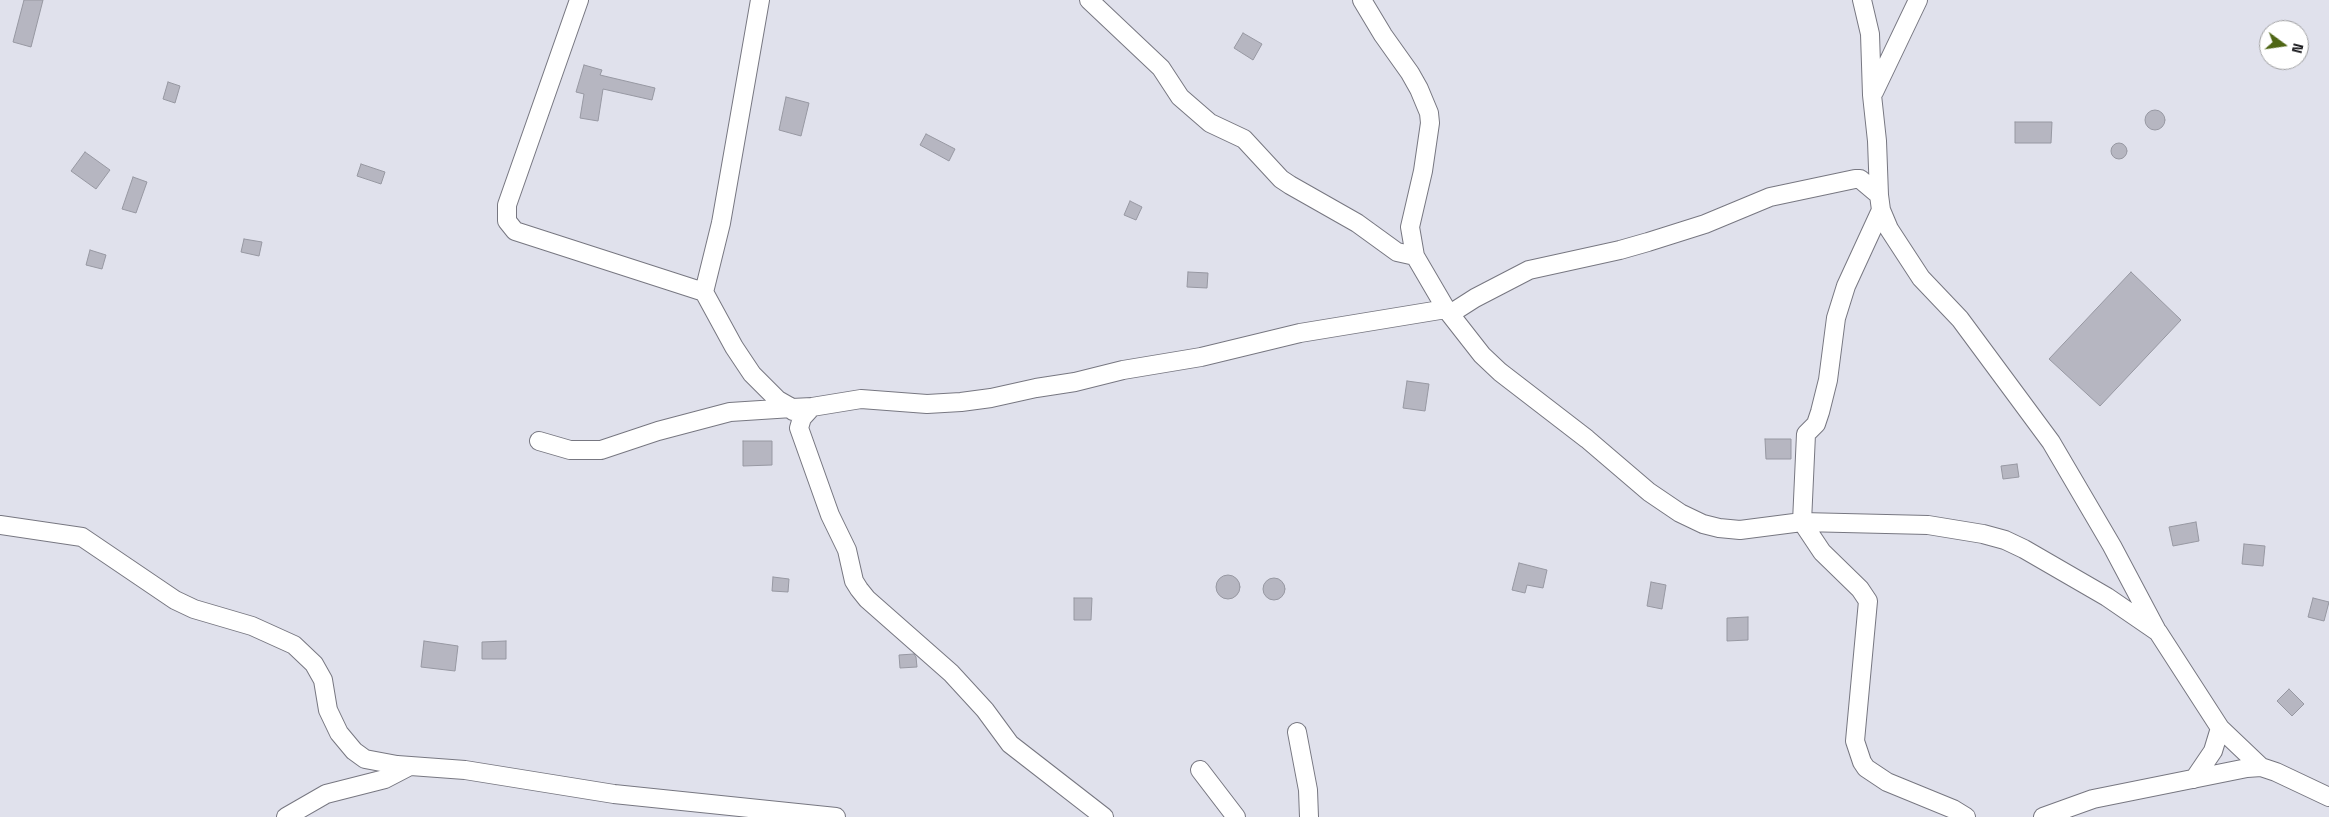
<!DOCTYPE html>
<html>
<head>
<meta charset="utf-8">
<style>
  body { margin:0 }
  #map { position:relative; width:2329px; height:817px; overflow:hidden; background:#e0e1ec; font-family:"Space Grotesk",sans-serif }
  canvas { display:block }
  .north { position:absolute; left:2259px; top:20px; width:50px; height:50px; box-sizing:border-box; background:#fff; border:1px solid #9f9fa1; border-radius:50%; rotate:104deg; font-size:14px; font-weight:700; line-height:20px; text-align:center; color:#0f0f13 }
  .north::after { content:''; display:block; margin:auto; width:18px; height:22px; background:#4f6615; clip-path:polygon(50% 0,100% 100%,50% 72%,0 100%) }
</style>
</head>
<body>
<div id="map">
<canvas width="2329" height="817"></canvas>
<div class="north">N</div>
</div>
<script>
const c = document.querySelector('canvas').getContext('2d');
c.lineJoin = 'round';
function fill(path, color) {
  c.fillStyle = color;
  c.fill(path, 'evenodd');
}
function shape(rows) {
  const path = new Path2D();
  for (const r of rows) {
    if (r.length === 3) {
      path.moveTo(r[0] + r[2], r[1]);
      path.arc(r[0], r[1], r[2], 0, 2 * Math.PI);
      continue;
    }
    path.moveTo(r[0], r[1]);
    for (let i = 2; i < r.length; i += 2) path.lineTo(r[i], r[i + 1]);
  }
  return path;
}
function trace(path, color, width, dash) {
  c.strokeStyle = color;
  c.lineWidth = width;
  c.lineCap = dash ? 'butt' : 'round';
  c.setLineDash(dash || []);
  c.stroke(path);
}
const building = shape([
  [24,0,43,0,31,47,13,42,24,0],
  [1243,33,1262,44,1253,60,1234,48,1243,33],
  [584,65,602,70,600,75,655,88,652,100,603,89,598,121,580,118,584,94,576,92,584,65],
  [168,82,180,86,175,103,163,99,168,82],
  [786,97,809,103,801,136,779,130,786,97],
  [2155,120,10],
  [2015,122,2052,122,2051,143,2015,143,2015,122],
  [926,134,955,149,949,161,920,145,926,134],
  [2119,151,8],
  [85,152,110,170,96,189,71,171,85,152],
  [361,164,385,172,381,184,357,176,361,164],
  [133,177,147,182,136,213,122,209,133,177],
  [1130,201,1142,207,1136,220,1124,215,1130,201],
  [244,239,262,242,259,256,241,252,244,239],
  [90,250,106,255,102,269,86,265,90,250],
  [1188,272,1208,273,1207,288,1187,287,1188,272],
  [2131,272,2181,320,2100,406,2049,359,2131,272],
  [1407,381,1429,384,1425,411,1403,408,1407,381],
  [1765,439,1791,439,1791,459,1766,459,1765,439],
  [743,441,772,441,772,465,743,466,743,441],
  [2017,464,2019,477,2003,479,2001,466,2017,464],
  [2196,522,2199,541,2173,546,2169,527,2196,522],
  [2244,544,2265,546,2263,566,2242,564,2244,544],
  [1519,563,1547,570,1543,588,1527,585,1525,593,1512,590,1519,563],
  [1228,587,12],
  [773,577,789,579,788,592,772,591,773,577],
  [1274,589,11],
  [1651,582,1666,585,1662,609,1647,606,1651,582],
  [1074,598,1092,598,1091,620,1074,620,1074,598],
  [2313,598,2329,602,2324,621,2308,617,2313,598],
  [1748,617,1748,640,1727,641,1727,618,1748,617],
  [424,641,458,646,455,671,421,667,424,641],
  [506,641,506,659,482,659,482,642,506,641],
  [914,654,916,657,917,667,900,668,899,655,914,654],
  [2289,689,2304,704,2292,716,2277,701,2289,689]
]);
fill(building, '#b6b6c1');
trace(building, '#9798a2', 1);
const minor = shape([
  [579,0,507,205,507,221,515,231,704,292],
  [760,0,721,223,704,292,734,347,752,374,778,400,792,408,812,407,861,399,927,404,961,402,991,398,1036,388,1075,382,1123,370,1201,357,1300,333,1446,309],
  [1089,0,1161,68,1180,97,1210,123,1244,139,1281,179,1290,185,1357,223,1397,252,1415,256],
  [1362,0,1383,35,1410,73,1419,89,1429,113,1430,123,1423,171,1410,227,1415,256,1446,309,1482,355,1500,372,1587,439,1649,492,1680,513,1703,524,1719,528,1740,530,1802,522,1928,525,1983,534,2005,540,2024,549,2107,597,2158,632,2220,728,2261,767],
  [1862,0,1870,34,1872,95,1877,141,1879,195,1881,210,1889,229,1921,278,1960,319,2051,442,2112,546,2156,629],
  [1874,92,1918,0],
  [1881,210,1846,286,1836,318,1828,380,1820,412,1816,424,1806,434,1802,522,1822,552,1860,589,1868,601,1855,741,1862,762,1866,768,1887,782,1953,809,1966,817],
  [1450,314,1475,298,1529,270,1620,250,1648,242,1705,224,1770,197,1855,179,1860,179,1879,195],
  [812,407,802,418,799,428,830,515,847,550,854,581,859,589,867,599,951,673,985,710,1010,744,1104,817],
  [539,441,570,450,601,450,658,431,730,412,792,408,793,411],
  [0,525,82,537,175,600,194,609,252,626,294,645,314,664,323,680,328,710,339,733,354,751,365,759,397,765,465,770,614,794,836,817],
  [1297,732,1308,790,1309,817],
  [1200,770,1236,817],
  [2194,779,2213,751,2220,728],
  [286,817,326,794,385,779,410,766],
  [2043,817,2093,799,2247,768,2261,767,2276,772,2329,797]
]);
trace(minor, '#777781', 20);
trace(minor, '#fff', 18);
</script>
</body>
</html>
